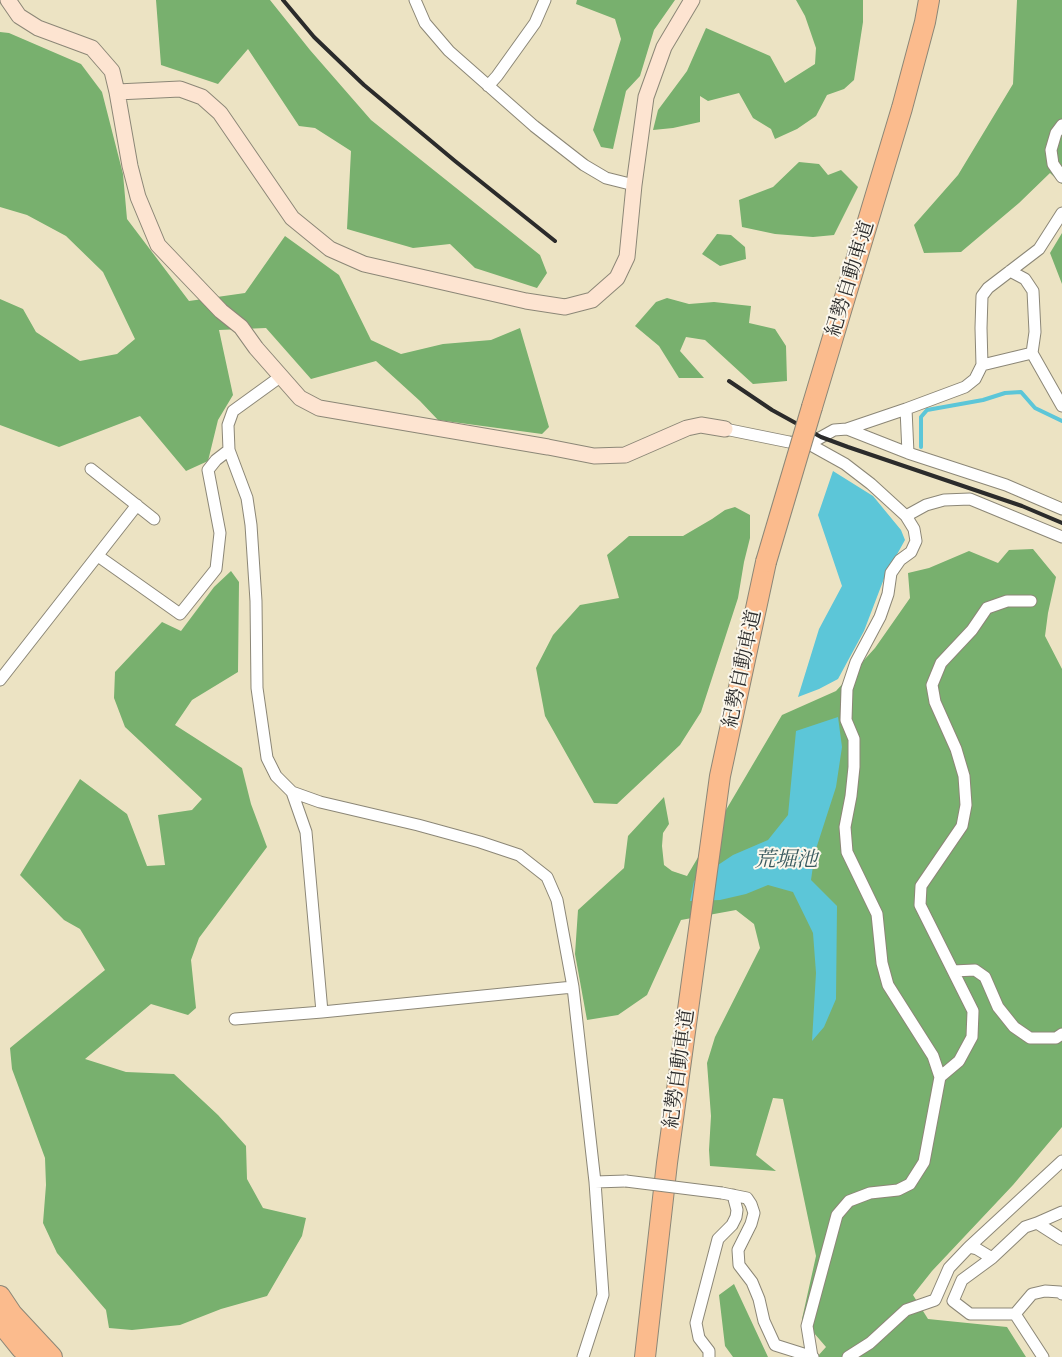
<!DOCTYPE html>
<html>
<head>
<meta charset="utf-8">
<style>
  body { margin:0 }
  canvas { display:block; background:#ece3c3 }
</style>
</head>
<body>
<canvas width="1062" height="1357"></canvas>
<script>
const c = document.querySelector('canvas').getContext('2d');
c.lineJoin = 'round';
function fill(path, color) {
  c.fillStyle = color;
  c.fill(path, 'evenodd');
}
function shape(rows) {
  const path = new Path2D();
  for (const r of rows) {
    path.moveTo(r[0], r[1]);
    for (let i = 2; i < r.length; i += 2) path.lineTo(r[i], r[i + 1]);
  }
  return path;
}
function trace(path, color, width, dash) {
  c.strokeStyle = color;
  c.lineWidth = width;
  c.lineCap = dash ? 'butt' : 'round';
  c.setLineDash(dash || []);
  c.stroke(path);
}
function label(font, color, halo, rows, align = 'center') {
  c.font = font + ' "IM FELL Great Primer","Noto Serif JP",serif';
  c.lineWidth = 4;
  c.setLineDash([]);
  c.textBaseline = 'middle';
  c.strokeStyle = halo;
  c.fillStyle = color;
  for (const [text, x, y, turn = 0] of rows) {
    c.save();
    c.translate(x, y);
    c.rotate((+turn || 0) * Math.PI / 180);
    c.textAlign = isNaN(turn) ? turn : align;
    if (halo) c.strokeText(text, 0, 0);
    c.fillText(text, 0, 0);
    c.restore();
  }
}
fill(shape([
  [156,0,270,0,310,50,371,120,540,255,547,273,537,288,475,268,450,244,413,248,347,229,351,151,315,128,299,126,248,49,218,84,161,65],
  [577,0,675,0,654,30,640,76,626,91,613,149,601,147,593,130,621,39,615,19,576,4],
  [796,0,863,0,863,22,854,80,844,89,827,95,816,116,797,129,775,139,771,129,753,118,739,93,708,101,700,96,700,122,673,128,653,130,658,110,687,71,706,28,770,56,785,83,815,64,816,48,805,16],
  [1017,0,1062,0,1062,184,1050,173,1019,203,961,252,924,253,914,225,958,175,1013,84],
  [0,32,9,33,81,64,102,92,123,174,127,219,189,301,245,293,285,236,339,275,371,340,401,354,443,344,491,340,520,328,549,427,542,434,438,420,420,401,376,361,311,379,266,328,219,330,233,395,218,420,208,461,186,471,140,416,59,447,0,425,0,299,23,309,36,332,80,361,117,354,135,339,103,272,66,236,27,215,0,207],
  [799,162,819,164,828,175,841,170,858,187,834,235,813,237,775,234,742,227,739,200,773,187],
  [1062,233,1062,284,1050,253],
  [717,234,731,235,745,247,746,259,720,266,702,254],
  [667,298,689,304,714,302,751,306,749,323,775,329,786,346,787,381,753,384,705,340,686,337,680,351,704,378,679,378,659,346,635,326,656,302],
  [735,507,750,515,750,538,744,562,738,598,701,712,680,745,617,804,594,803,545,716,536,668,553,635,580,605,619,598,607,555,629,536,683,536,712,519,725,510],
  [1033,549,1056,577,1048,613,1045,636,1062,669,1062,1127,1013,1185,932,1271,913,1295,928,1319,1007,1327,1026,1357,817,1357,826,1347,802,1319,816,1256,783,1099,773,1098,756,1155,776,1171,710,1166,709,1150,711,1116,707,1063,715,1037,760,948,754,924,736,910,681,920,647,995,618,1015,587,1020,575,954,578,910,624,868,628,836,664,797,669,824,663,833,662,846,664,865,672,871,687,876,782,715,836,691,875,648,910,598,908,573,929,568,969,551,998,563,1009,550],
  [231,571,239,582,238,672,192,700,175,725,242,768,251,804,267,847,199,938,191,960,196,1008,188,1015,151,1004,85,1059,126,1072,174,1074,218,1115,246,1146,247,1179,263,1208,306,1218,302,1236,267,1296,221,1309,180,1325,132,1330,109,1328,106,1310,57,1253,43,1223,46,1185,45,1158,12,1069,10,1048,105,970,80,929,64,920,20,875,80,779,127,814,147,866,165,865,158,815,192,810,202,799,125,727,114,698,115,672,162,622,181,631,214,587],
  [734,1284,768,1357,733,1357,725,1346,719,1295]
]), '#78b06e');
fill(shape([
  [833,471,873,496,901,530,905,540,885,576,864,631,838,679,819,689,798,697,819,629,842,586,818,515],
  [838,717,842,747,836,787,815,852,811,880,837,906,836,999,824,1027,812,1041,816,973,813,933,793,892,768,885,746,894,720,900,690,901,694,881,733,855,768,840,788,815,796,731]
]), '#5cc6d8');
trace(shape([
  [921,447,921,417,927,410,983,400,1005,393,1021,392,1035,408,1062,421]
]), '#5cc6d8', 4);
const street = shape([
  [415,0,425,23,449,51,534,126,584,165,606,178,634,185],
  [488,86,497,76,535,23,545,0],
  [1062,125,1056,133,1051,150,1053,164,1062,177],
  [1010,271,1025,279,1033,291,1035,332,1032,353,1062,406],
  [982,365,1032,353],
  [280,377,233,411,228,425,229,450,247,498,251,525,256,601,257,688,267,758,276,776,292,792,320,802,418,825,480,842,519,855,547,877,557,900,573,987,595,1182,603,1295,583,1357],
  [906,409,908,453],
  [725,429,789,442,809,444,845,464,871,484,906,516,914,529,916,541,911,552,900,560,891,573,888,594,880,617,856,662,847,689,846,720,854,739,854,767,851,796,845,827,847,852,877,914,882,963,888,985,933,1056,940,1077,924,1162,910,1184,898,1190,870,1193,849,1201,837,1215,807,1326,812,1357],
  [847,429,908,453,1006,485,1062,509],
  [809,444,834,430,847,429,906,409,965,387,975,379,982,365,981,328,982,296,988,288,1039,249,1062,213],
  [91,469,154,519],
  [906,516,926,505,944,500,970,499,1062,537],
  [98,556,180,614,216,569,220,533,208,470,216,460,229,450],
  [0,680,137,505],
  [292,792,306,832,322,1012],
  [953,971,975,970,985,977,998,1007,1014,1027,1030,1038,1056,1038,1062,1034],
  [235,1019,322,1012,573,987],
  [940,1077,959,1061,972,1037,973,1011,920,905,921,886,962,826,966,805,964,776,956,749,935,702,932,685,941,663,972,630,987,608,1007,601,1031,601],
  [595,1182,626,1181],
  [722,1193,747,1198,751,1204,754,1213,751,1224,738,1250,739,1265,752,1282,759,1299,764,1321,775,1345,813,1357],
  [1037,1223,1062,1212],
  [969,1247,1062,1161],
  [1015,1314,1032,1294,1045,1291,1060,1292,1062,1294],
  [709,1357,709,1351,699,1338,696,1323,718,1239,732,1225,736,1217,737,1210,733,1195],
  [848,1357,870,1343,906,1310,935,1300,949,1268,969,1247,977,1249,992,1258],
  [1043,1357,1015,1314,970,1314,953,1301,962,1280,992,1258,1025,1227,1037,1223,1062,1239]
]);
const secondary = shape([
  [8,0,19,16,38,28,92,48,112,71,117,92,130,166,138,197,158,245,221,311,241,327,256,348,300,398,319,408,548,447,594,456,625,455,687,428,701,425,725,429],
  [117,92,180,89,202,97,220,113,292,218,330,249,364,264,526,301,565,307,592,300,617,278,627,257,634,185,646,97,664,47,692,0]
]);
const highway = shape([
  [812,407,902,108,925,22,929,0],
  [0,1296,12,1314,52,1357],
  [0,1322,21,1348,31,1357],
  [645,1357,667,1163,720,776,766,562]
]);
trace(street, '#8c8777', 13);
trace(secondary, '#8c8777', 17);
trace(highway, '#8c8777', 22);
trace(street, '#fff', 11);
trace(secondary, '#fde4d1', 15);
trace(highway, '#fbbb8d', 20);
trace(shape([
  [283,0,314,37,364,85,455,161,555,241],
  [729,381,772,410,821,437,848,447,1022,506,1062,523]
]), '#2b2b2b', 4);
const streetBridge = shape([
  [626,1181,722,1193]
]);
const highwayBridge = shape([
  [766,562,812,407]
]);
trace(streetBridge, '#8c8777', 13, []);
trace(highwayBridge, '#8c8777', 22, []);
trace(streetBridge, '#fff', 11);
trace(highwayBridge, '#fbbb8d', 20);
label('20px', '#2b2b2b', '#fbf7ec', [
  ["紀勢自動車道",851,279,-73],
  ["紀勢自動車道",743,669,-78],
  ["紀勢自動車道",680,1069,-82]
]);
label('italic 21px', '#3a5a5f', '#fbf7ec', [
  ["荒堀池",786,861]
]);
</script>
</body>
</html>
